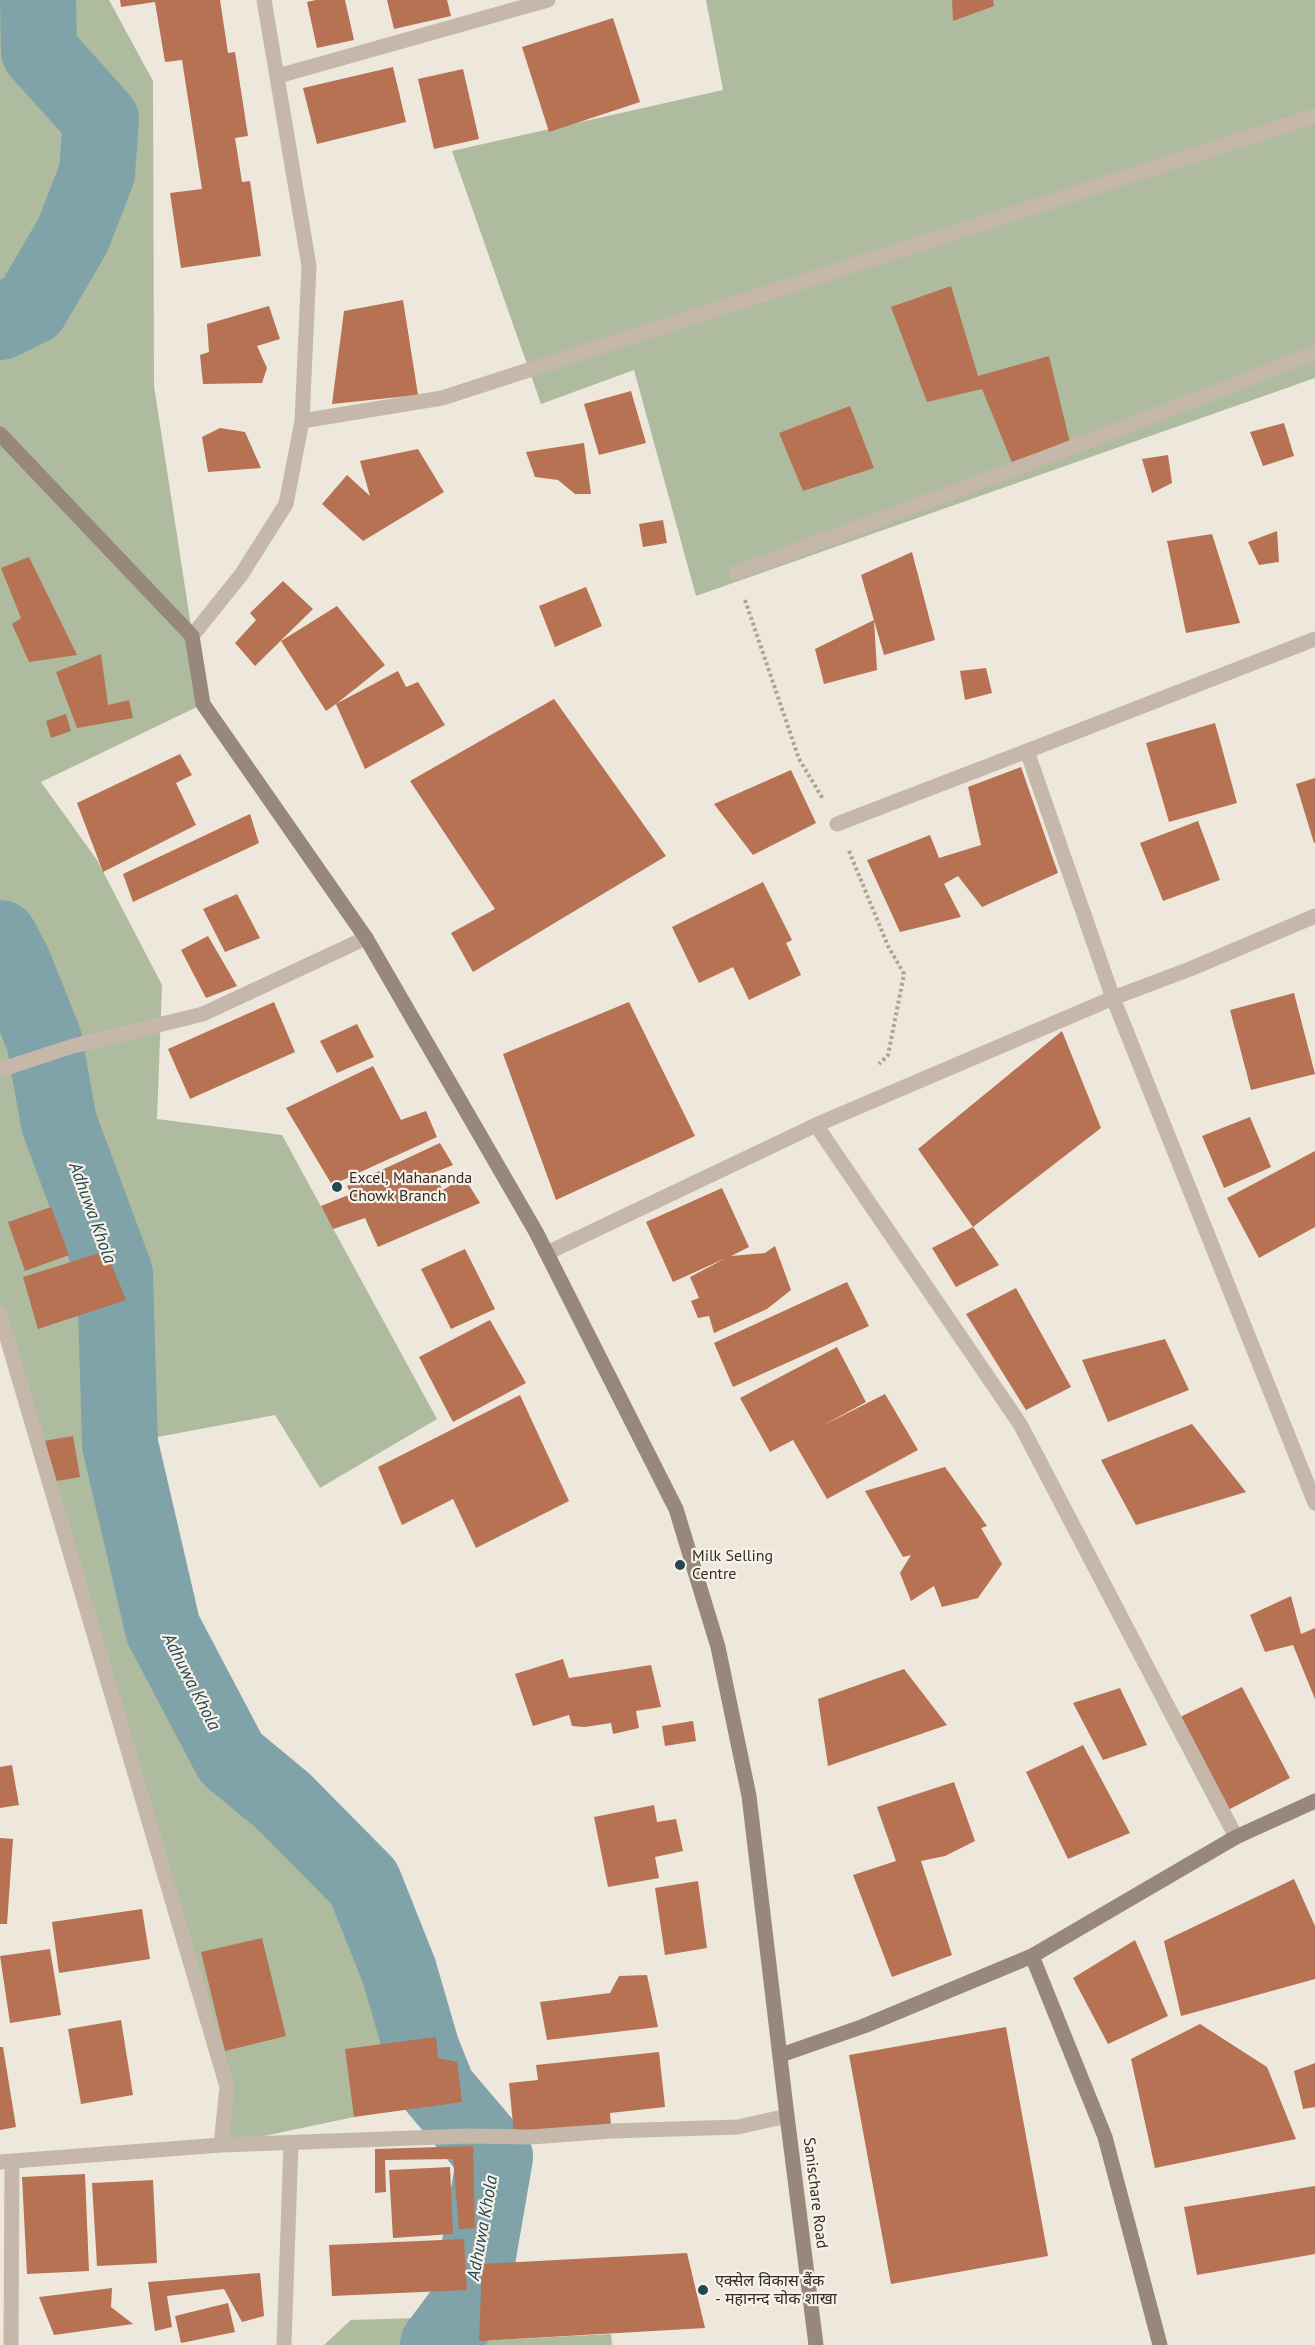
<!DOCTYPE html>
<html>
<head>
<meta charset="utf-8">
<style>
  body { margin:0 }
  canvas { display:block; background:#eee7dc }
</style>
</head>
<body>
<canvas width="1315" height="2345"></canvas>
<script>
const c = document.querySelector('canvas').getContext('2d');
c.lineJoin = 'round';
function fill(path, color) {
  c.fillStyle = color;
  c.fill(path, 'evenodd');
}
function shape(rows) {
  const path = new Path2D();
  for (const r of rows) {
    path.moveTo(r[0], r[1]);
    for (let i = 2; i < r.length; i += 2) path.lineTo(r[i], r[i + 1]);
  }
  return path;
}
function trace(path, color, width, dash) {
  c.strokeStyle = color;
  c.lineWidth = width;
  c.lineCap = dash ? 'butt' : 'round';
  c.setLineDash(dash || []);
  c.stroke(path);
}
function label(font, color, halo, rows, align = 'center') {
  c.font = font + ' "PT Sans","Noto Sans Devanagari",sans-serif';
  c.lineWidth = 4.5;
  c.setLineDash([]);
  c.textBaseline = 'middle';
  c.strokeStyle = halo;
  c.fillStyle = color;
  for (const [text, x, y, turn = 0] of rows) {
    c.save();
    c.translate(x, y);
    c.rotate((+turn || 0) * Math.PI / 180);
    c.textAlign = isNaN(turn) ? turn : align;
    if (halo) c.strokeText(text, 0, 0);
    c.fillText(text, 0, 0);
    c.restore();
  }
}
fill(shape([
  [0,0,109,0,153,81,154,386,203,704,41,782,97,860,162,985,157,1119,282,1135,437,1419,320,1488,275,1415,120,1444,163,1629,399,1971,438,2090,354,2117,221,2145,227,2087,0,1314],
  [706,0,1315,0,1315,378,696,596,634,370,541,404,452,151,723,90],
  [480,2316,479,2341,611,2334,612,2345,324,2345,351,2320]
]), '#afbb9e');
trace(shape([
  [0,322,31,307,73,235,97,173,101,120,39,51,38,0],
  [0,938,14,965,44,1040,59,1123,115,1274,120,1444,163,1629,231,1758,283,1801,364,1883,399,1971,422,2050,438,2090,495,2157,470,2302,438,2345]
]), '#7fa3a8', 76);
fill(shape([
  [120,0,220,0,228,53,235,52,248,136,235,138,242,182,250,181,261,256,181,268,170,193,202,189,182,60,165,62,155,2,121,7],
  [316,0,345,0,354,40,317,48,307,2],
  [387,0,447,0,451,16,394,29],
  [952,0,993,0,994,6,953,21],
  [613,18,640,102,549,132,522,47],
  [393,67,406,122,317,144,303,88],
  [463,69,479,139,434,149,418,79],
  [951,286,978,376,1049,356,1071,447,1013,465,982,389,927,402,891,307],
  [403,300,418,395,332,404,344,311],
  [269,306,280,339,257,346,267,368,262,383,203,384,200,355,209,352,207,324],
  [631,391,646,443,599,455,584,404],
  [850,406,874,468,803,491,779,433],
  [1284,423,1294,456,1263,466,1250,432],
  [220,428,245,432,261,468,208,472,202,437],
  [584,443,591,494,575,494,558,480,535,477,526,452],
  [418,449,444,492,363,541,322,504,347,475,370,496,360,461],
  [1168,455,1172,483,1152,493,1142,459],
  [663,520,667,543,643,547,639,524],
  [1277,531,1279,562,1259,565,1248,542],
  [1212,534,1240,623,1186,633,1167,541],
  [912,552,935,640,884,655,861,575],
  [29,557,77,655,29,662,12,624,21,618,1,568],
  [283,581,313,609,255,666,235,643,256,620,250,613],
  [586,587,602,626,555,647,539,606],
  [337,606,385,665,336,704,398,671,406,687,418,682,445,725,365,769,336,704,326,711,281,641],
  [874,620,877,670,824,684,815,649],
  [101,654,108,705,129,700,133,718,77,728,56,672],
  [986,668,992,693,965,700,960,671],
  [554,699,666,856,473,972,451,933,495,909,410,781],
  [66,714,71,731,51,738,46,721],
  [1215,723,1237,803,1169,822,1146,743],
  [180,754,192,775,176,783,196,825,103,872,77,803],
  [1021,767,1058,873,982,907,958,876,944,884,961,917,900,932,867,860,930,835,939,858,981,845,968,787],
  [791,770,816,823,753,855,714,804],
  [1315,778,1315,843,1314,843,1296,784],
  [250,814,259,843,133,902,123,874],
  [1198,821,1220,880,1163,901,1140,843],
  [763,882,792,940,786,943,801,975,749,1000,733,967,699,983,672,927],
  [237,894,260,938,225,952,203,909],
  [208,936,237,986,206,998,181,950],
  [1294,993,1315,1074,1251,1090,1230,1010],
  [274,1002,295,1052,190,1099,168,1049],
  [629,1002,695,1136,556,1200,503,1054],
  [357,1024,374,1057,337,1073,320,1041],
  [1062,1031,1101,1128,973,1227,918,1149],
  [373,1066,401,1120,426,1111,437,1137,332,1185,286,1108],
  [1250,1117,1271,1167,1224,1188,1202,1136],
  [440,1143,453,1165,433,1173,443,1190,464,1177,480,1203,378,1247,365,1218,333,1229,321,1206,351,1194,347,1186],
  [1315,1151,1315,1227,1259,1258,1227,1198],
  [722,1188,749,1247,731,1256,765,1253,775,1246,791,1290,767,1309,714,1333,709,1316,698,1318,691,1301,699,1298,690,1277,726,1258,673,1282,646,1222],
  [51,1207,69,1255,25,1271,8,1222],
  [973,1227,999,1265,956,1287,932,1248],
  [465,1249,495,1309,451,1329,421,1269],
  [106,1251,126,1300,38,1329,23,1277],
  [847,1282,869,1326,733,1387,714,1343],
  [1016,1288,1071,1387,1026,1410,966,1314],
  [490,1320,526,1383,453,1422,419,1357],
  [1165,1339,1189,1390,1108,1422,1082,1360],
  [837,1347,866,1402,820,1427,885,1394,918,1450,827,1499,793,1440,770,1452,740,1398],
  [520,1395,569,1501,476,1548,453,1499,402,1525,378,1467],
  [1192,1424,1246,1492,1136,1525,1101,1460],
  [73,1436,80,1477,51,1482,44,1441],
  [945,1467,987,1526,981,1528,1002,1564,978,1598,942,1607,934,1586,911,1601,900,1573,911,1555,903,1557,865,1491],
  [1291,1596,1301,1634,1315,1628,1315,1699,1293,1645,1265,1652,1250,1615],
  [563,1659,569,1678,651,1665,661,1707,636,1711,639,1728,613,1734,611,1723,585,1727,572,1726,569,1715,533,1726,515,1674],
  [904,1669,947,1725,828,1766,818,1699],
  [1242,1687,1290,1778,1228,1810,1180,1717],
  [1120,1688,1147,1745,1103,1760,1073,1703],
  [693,1721,696,1741,665,1746,662,1726],
  [1083,1745,1130,1833,1068,1859,1026,1772],
  [12,1765,19,1805,0,1808,0,1767],
  [954,1782,975,1841,945,1856,921,1861,952,1955,892,1977,853,1875,896,1861,877,1807],
  [654,1805,657,1822,676,1819,683,1851,655,1857,659,1878,608,1887,594,1817],
  [0,1838,13,1839,7,1924,0,1924],
  [1294,1879,1315,1926,1315,1979,1181,2016,1164,1941],
  [698,1881,707,1948,665,1955,655,1888],
  [142,1909,150,1959,59,1973,52,1922],
  [262,1938,286,2036,225,2051,201,1952],
  [1135,1940,1168,2016,1108,2044,1073,1978],
  [50,1949,61,2015,10,2023,0,1956],
  [647,1975,658,2027,547,2040,540,2002,610,1993,619,1976],
  [121,2020,133,2095,81,2104,68,2029],
  [1200,2024,1267,2067,1296,2139,1155,2168,1131,2059],
  [1006,2027,1048,2256,891,2284,849,2055],
  [436,2037,438,2058,457,2062,462,2102,354,2117,345,2049],
  [0,2047,3,2047,16,2127,0,2130],
  [659,2052,665,2107,610,2113,611,2125,514,2135,509,2083,538,2080,536,2065],
  [1315,2063,1315,2107,1303,2109,1294,2071],
  [473,2146,475,2228,459,2229,453,2159,385,2160,386,2192,375,2193,375,2149],
  [450,2167,453,2234,393,2238,389,2170],
  [85,2174,89,2271,27,2274,22,2177],
  [153,2180,157,2263,97,2266,92,2183],
  [1315,2186,1315,2254,1197,2275,1184,2207],
  [464,2239,467,2290,332,2296,329,2245],
  [687,2253,705,2328,479,2341,482,2264],
  [260,2273,264,2316,242,2322,224,2289,167,2296,172,2327,155,2331,148,2282],
  [112,2288,111,2307,133,2324,54,2335,39,2297],
  [228,2303,235,2332,181,2343,175,2316]
]), '#b67252');
trace(shape([
  [745,600,799,759,823,799],
  [849,851,888,946,904,974,888,1055,879,1064]
]), '#b0a294', 4, [3, 3]);
trace(shape([
  [278,76,548,0],
  [302,421,442,398,1315,116],
  [736,573,1052,455,1315,353],
  [192,636,241,575,286,504,302,421,309,266,264,0],
  [1315,639,1027,751,1113,998,1190,969,1315,916],
  [837,824,1027,751],
  [0,1070,73,1046,203,1014,366,938],
  [816,1125,1020,1424,1236,1837],
  [547,1253,816,1125,1113,998,1315,1503],
  [0,1314,227,2087,221,2145],
  [0,2162,221,2145,467,2136,531,2137,612,2131,738,2127,787,2116],
  [11,2345,12,2161],
  [284,2345,291,2143]
]), '#c5b8aa', 15);
trace(shape([
  [0,434,192,636,203,704,366,938,536,1232,676,1509,718,1647,749,1796,787,2116,816,2345],
  [1032,1956,1105,2137,1160,2345],
  [781,2055,864,2026,1032,1956,1236,1837,1315,1801]
]), '#98887b', 15);
for (const [x, y, r, color] of [
  [337,1187,6,"#23494f"],
  [680,1565,6,"#23494f"],
  [703,2290,6,"#23494f"]
]) {
  const dot = new Path2D();
  dot.arc(x, y, r, 0, 2 * Math.PI);
  c.fillStyle = color;
  c.fill(dot);
  trace(dot, '#f7f1e8', 2);
}
label('16px', '#332c28', '#f7f1e8', [
  ["Excel, Mahananda",349,1178],
  ["Chowk Branch",349,1196],
  ["Milk Selling",692,1556],
  ["Centre",692,1574],
  ["एक्सेल विकास बैंक",715,2281],
  ["- महानन्द चोक शाखा",715,2299]
], 'left');
label('16px', '#332c28', '#f7f1e8', [
  ["Sanischare Road",815,2193,83]
]);
label('italic 18px', '#23494f', '#f7f1e8', [
  ["Adhuwa Khola",92,1213,70],
  ["Adhuwa Khola",191,1682,63],
  ["Adhuwa Khola",483,2228,-80]
]);
</script>
</body>
</html>
